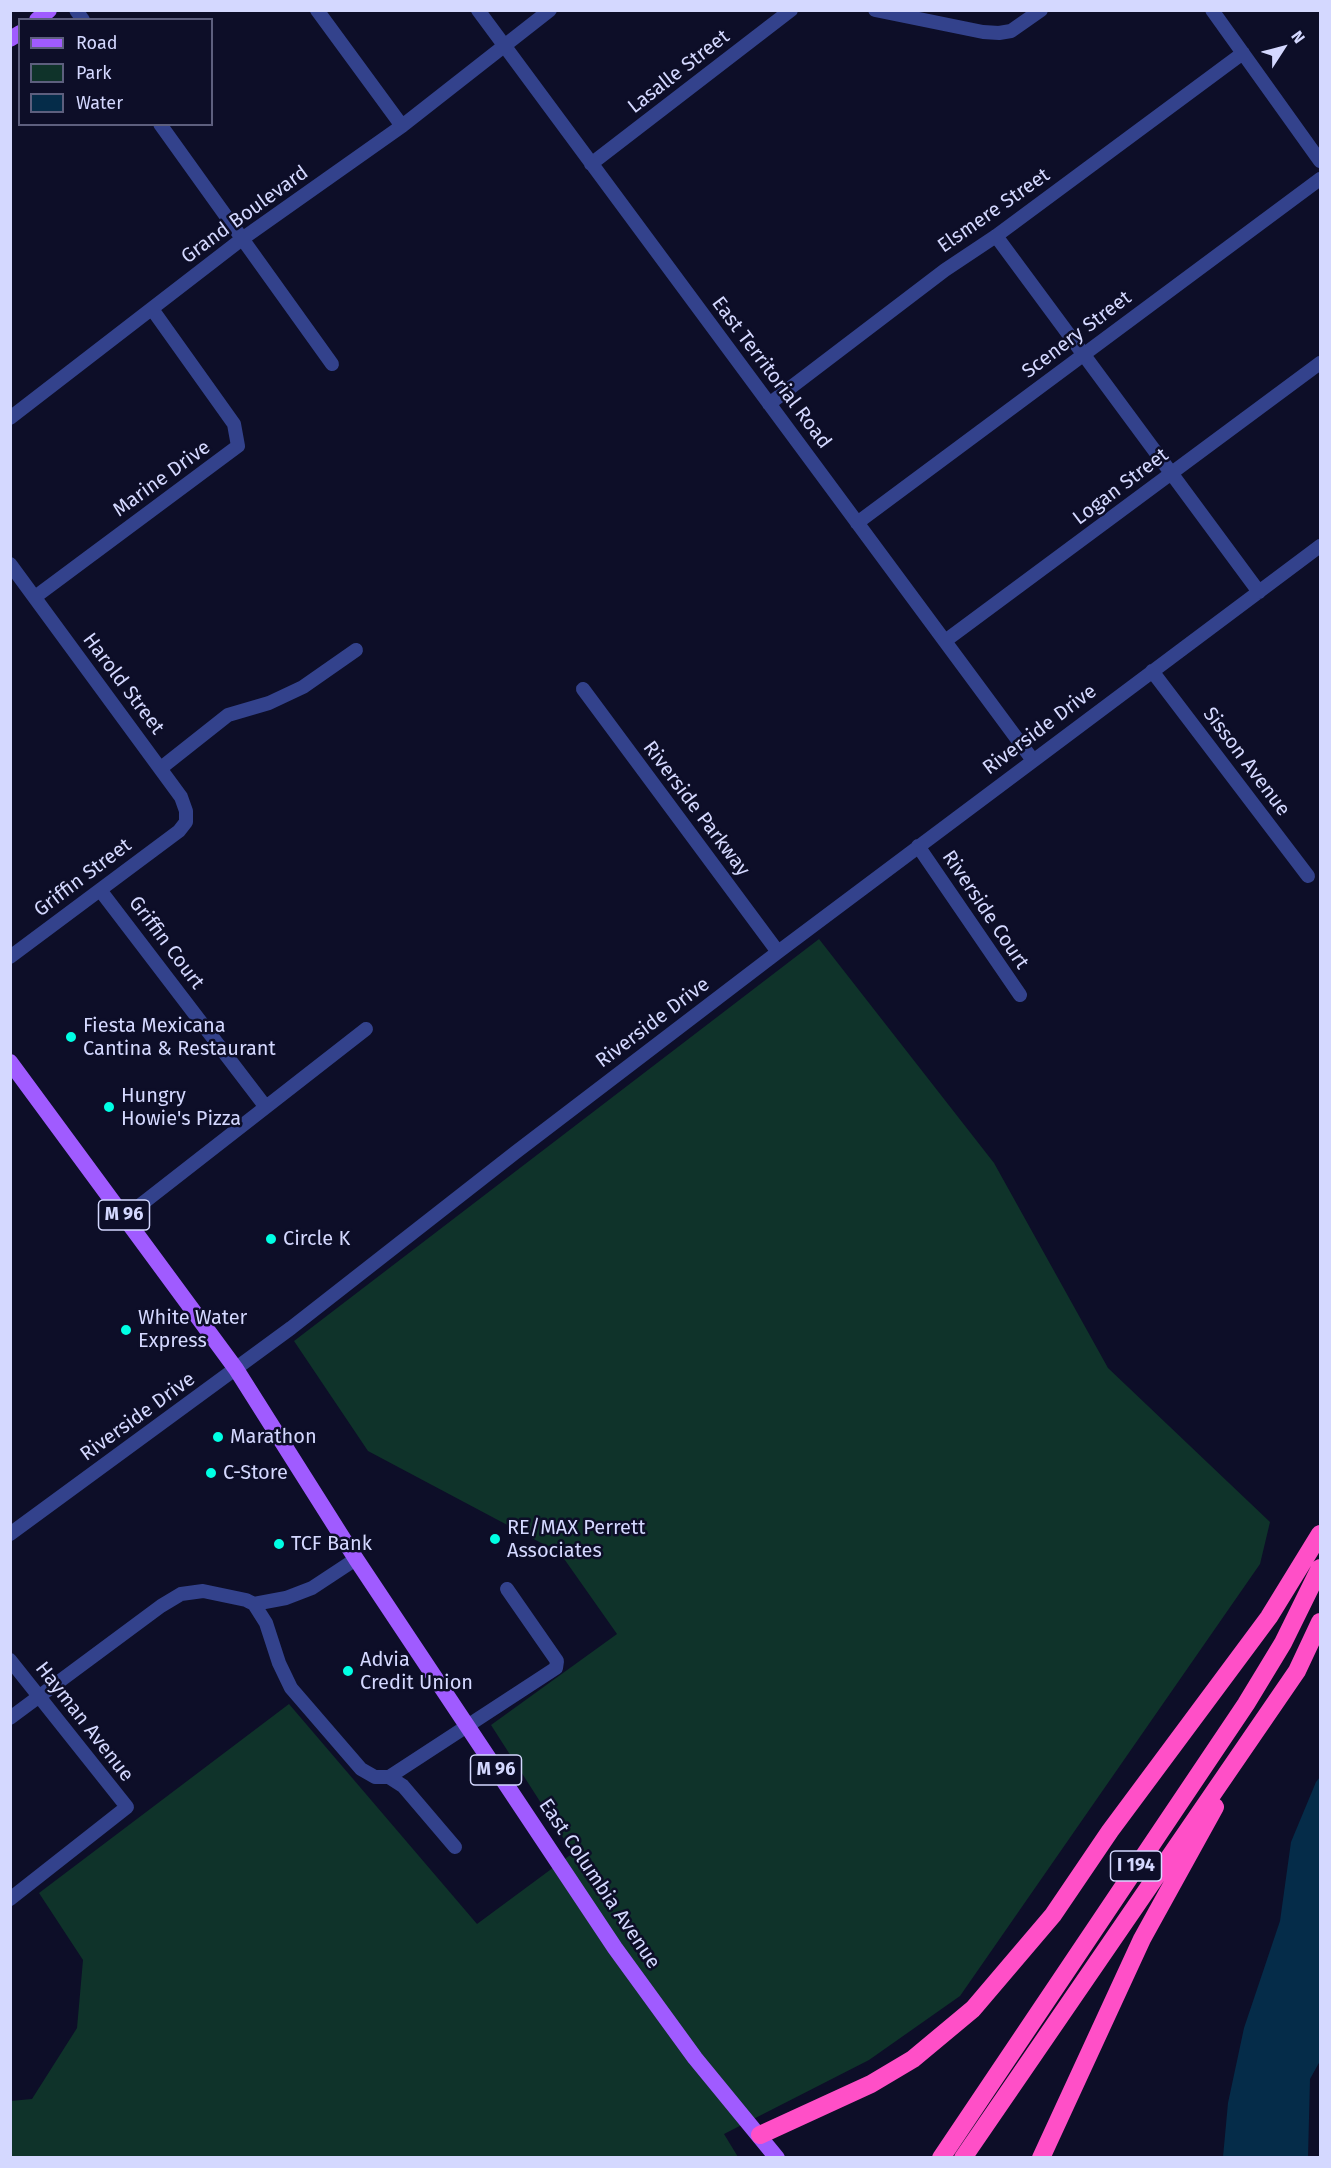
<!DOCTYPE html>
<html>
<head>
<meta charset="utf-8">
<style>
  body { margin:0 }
  #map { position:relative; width:1331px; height:2168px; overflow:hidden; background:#0d0e28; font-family:"Fira Sans",sans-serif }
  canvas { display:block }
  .frame { position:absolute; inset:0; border:12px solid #d4d8ff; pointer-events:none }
  .legend { position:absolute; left:18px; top:18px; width:195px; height:108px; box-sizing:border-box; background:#0d0e28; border:2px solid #5d5f7e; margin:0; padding:8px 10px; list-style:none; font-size:18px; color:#d4d8ff }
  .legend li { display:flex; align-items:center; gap:12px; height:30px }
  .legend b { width:30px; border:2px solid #5d5f7e }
  .north { position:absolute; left:1253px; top:18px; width:60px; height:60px; -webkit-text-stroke:4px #0d0e28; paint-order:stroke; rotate:54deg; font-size:16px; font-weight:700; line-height:24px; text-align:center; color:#d4d8ff }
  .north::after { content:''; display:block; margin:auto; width:21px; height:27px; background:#d4d8ff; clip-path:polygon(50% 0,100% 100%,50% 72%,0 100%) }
</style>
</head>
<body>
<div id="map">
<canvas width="1331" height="2168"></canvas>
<div class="frame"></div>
<ul class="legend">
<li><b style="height:8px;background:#a05bff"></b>Road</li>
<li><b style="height:16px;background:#0f332a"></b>Park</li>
<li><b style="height:16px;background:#052c49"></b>Water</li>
</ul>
<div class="north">N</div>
</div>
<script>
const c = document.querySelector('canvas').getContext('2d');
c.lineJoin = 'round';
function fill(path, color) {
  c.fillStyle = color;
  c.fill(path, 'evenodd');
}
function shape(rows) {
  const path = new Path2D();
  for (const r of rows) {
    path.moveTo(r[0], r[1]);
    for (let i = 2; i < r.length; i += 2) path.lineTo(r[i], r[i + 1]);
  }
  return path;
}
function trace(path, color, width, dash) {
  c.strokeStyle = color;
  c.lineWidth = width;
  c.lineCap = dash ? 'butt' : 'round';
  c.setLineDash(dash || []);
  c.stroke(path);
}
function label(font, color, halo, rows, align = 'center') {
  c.font = font + ' "Fira Sans",sans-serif';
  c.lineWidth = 5;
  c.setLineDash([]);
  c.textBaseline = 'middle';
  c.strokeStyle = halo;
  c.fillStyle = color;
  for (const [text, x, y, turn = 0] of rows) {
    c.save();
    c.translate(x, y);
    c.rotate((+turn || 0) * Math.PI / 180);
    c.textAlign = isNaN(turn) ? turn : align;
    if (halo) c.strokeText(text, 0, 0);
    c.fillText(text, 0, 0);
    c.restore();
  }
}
fill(shape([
  [819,939,994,1163,1108,1368,1270,1522,1260,1564,960,1996,869,2060,724,2134,738,2157,11,2157,10,2101,32,2099,77,2028,83,1960,39,1893,289,1704,477,1924,573,1853,491,1725,617,1634,560,1553,368,1451,294,1341]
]), '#0f332a');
fill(shape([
  [1320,1777,1320,2061,1310,2079,1308,2157,1223,2157,1228,2103,1244,2028,1280,1921,1291,1842,1316,1782]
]), '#052c49');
trace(shape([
  [76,10,83,20],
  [317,10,402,126],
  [478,10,1032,759],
  [875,10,983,32,999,33,1011,31,1041,10],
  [1212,10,1320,161],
  [160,124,332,364],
  [591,164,791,10],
  [996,236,1259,592],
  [769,404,945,270,996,236,1243,53],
  [10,418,242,239,402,126,550,10],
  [857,523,1320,179],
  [10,564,181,797,186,811,186,822,179,831,10,957],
  [35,597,238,446,234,424,152,309],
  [945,641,1320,363],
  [1152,671,1308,876],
  [583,689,778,952],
  [161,768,228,715,269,703,303,687,356,650],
  [918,846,1020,995],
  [100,890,265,1106],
  [125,1217,366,1029],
  [10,1534,291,1328,516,1152,778,952,1320,546],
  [254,1604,266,1623,279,1663,291,1688,361,1769,375,1777,389,1777,403,1786,455,1847],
  [10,1660,127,1807,10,1899],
  [10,1718,161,1606,181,1594,203,1591,246,1600,254,1604,286,1598,312,1588,356,1559],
  [389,1777,556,1668,557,1661,507,1589]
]), '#33428c', 14);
trace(shape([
  [37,20,49,10],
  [10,39,20,33],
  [10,1062,236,1369,356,1559,615,1948,695,2058,777,2158]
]), '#a05bff', 16);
trace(shape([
  [760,2135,871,2084,913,2059,973,2009,1053,1915,1110,1831,1269,1617,1320,1534],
  [941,2158,1246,1704,1283,1643,1320,1568],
  [963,2158,1297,1671,1320,1622],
  [1041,2158,1142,1939,1215,1807]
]), '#ff4fc7', 18);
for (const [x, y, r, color] of [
  [71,1037,6,"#00ffe4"],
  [109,1107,6,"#00ffe4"],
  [271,1239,6,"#00ffe4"],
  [126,1330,6,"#00ffe4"],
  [218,1437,6,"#00ffe4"],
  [211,1473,6,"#00ffe4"],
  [495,1539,6,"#00ffe4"],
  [279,1544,6,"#00ffe4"],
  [348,1671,6,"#00ffe4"]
]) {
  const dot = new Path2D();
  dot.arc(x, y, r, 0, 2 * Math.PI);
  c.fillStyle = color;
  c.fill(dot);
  trace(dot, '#0d0e28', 2);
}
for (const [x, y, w] of [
  [124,1215,51],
  [496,1770,51],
  [1136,1866,51]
]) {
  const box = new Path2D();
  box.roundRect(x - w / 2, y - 15, w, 30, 4.5);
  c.fillStyle = '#0d0e28';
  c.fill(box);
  trace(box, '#d4d8ff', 1.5);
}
label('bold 18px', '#d4d8ff', null, [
  ["M 96",124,1215],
  ["M 96",496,1770],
  ["I 194",1136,1866]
]);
label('20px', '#d4d8ff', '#0d0e28', [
  ["Lasalle Street",679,72,-38],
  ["Elsmere Street",994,211,-35],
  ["Grand Boulevard",245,215,-36],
  ["Scenery Street",1077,335,-37],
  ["East Territorial Road",771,373,53],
  ["Marine Drive",162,479,-36],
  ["Logan Street",1121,487,-37],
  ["Harold Street",123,684,53],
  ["Riverside Drive",1040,730,-37],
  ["Sisson Avenue",1246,762,53],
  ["Riverside Parkway",696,809,53],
  ["Griffin Street",83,878,-37],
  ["Riverside Court",985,910,56],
  ["Griffin Court",166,943,53],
  ["Riverside Drive",653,1023,-37],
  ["Riverside Drive",138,1417,-36],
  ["Hayman Avenue",84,1722,52],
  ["East Columbia Avenue",599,1884,56]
]);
label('20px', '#d4d8ff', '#0d0e28', [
  ["Fiesta Mexicana",83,1026],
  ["Cantina & Restaurant",83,1049],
  ["Hungry",121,1096],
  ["Howie's Pizza",121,1119],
  ["Circle K",283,1239],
  ["White Water",138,1318],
  ["Express",138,1341],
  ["Marathon",230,1437],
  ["C-Store",223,1473],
  ["RE/MAX Perrett",507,1528],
  ["Associates",507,1551],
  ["TCF Bank",291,1544],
  ["Advia",360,1660],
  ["Credit Union",360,1683]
], 'left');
</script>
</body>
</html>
